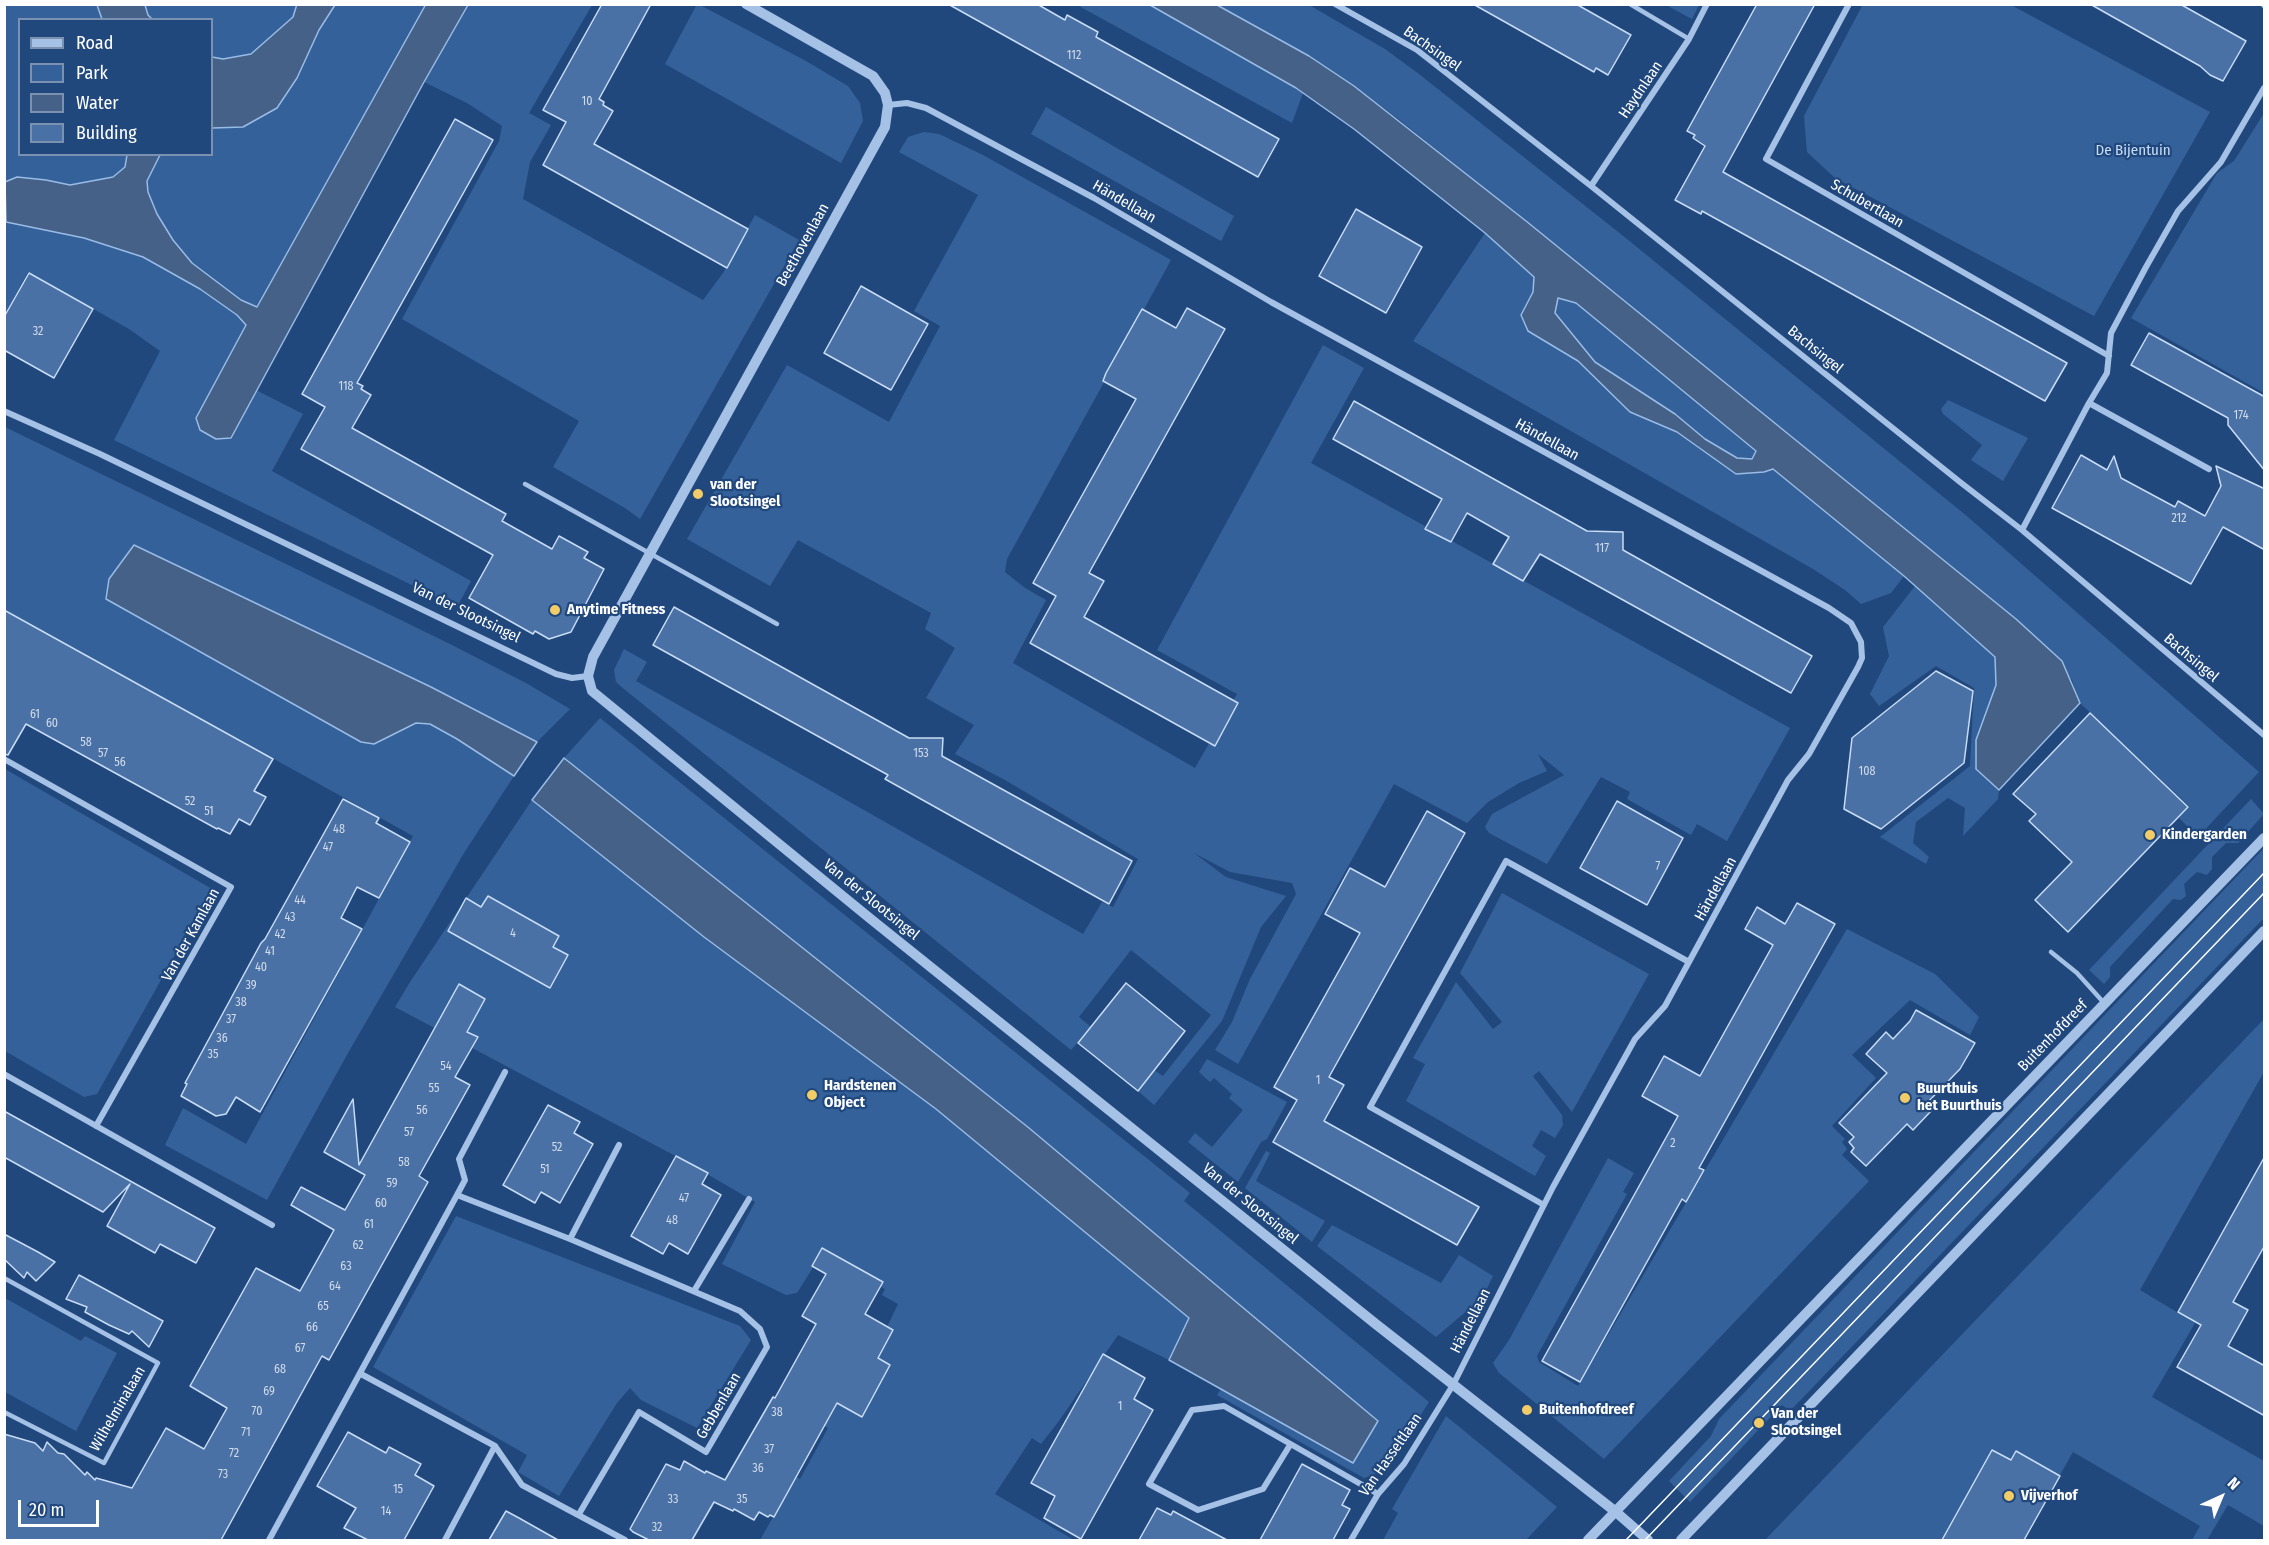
<!DOCTYPE html>
<html>
<head>
<meta charset="utf-8">
<style>
  body { margin:0 }
  #map { position:relative; width:2269px; height:1545px; overflow:hidden; background:#21487d; font-family:"Fira Sans Condensed",sans-serif }
  canvas { display:block }
  .frame { position:absolute; inset:0; border:6px solid #fff; pointer-events:none }
  .legend { position:absolute; left:18px; top:18px; width:195px; height:138px; box-sizing:border-box; background:#21487d; border:2px solid #7a91b1; margin:0; padding:8px 10px; list-style:none; font-size:18px; color:#fff }
  .legend li { display:flex; align-items:center; gap:12px; height:30px }
  .legend b { width:30px; border:2px solid #7a91b1 }
  .north { position:absolute; left:2191px; top:1467px; width:60px; height:60px; -webkit-text-stroke:4px #21487d; paint-order:stroke; rotate:44deg; font-size:16px; font-weight:700; line-height:24px; text-align:center; color:#fff }
  .north::after { content:''; display:block; margin:auto; width:21px; height:27px; background:#fff; clip-path:polygon(50% 0,100% 100%,50% 72%,0 100%) }
  .scale { position:absolute; left:18px; top:1500px; width:81px; height:27px; box-sizing:border-box; border:3px solid #fff; border-top:0; padding-left:8px; font-size:18px; line-height:21px; white-space:nowrap; color:#fff; -webkit-text-stroke:4px #21487d; paint-order:stroke }
</style>
</head>
<body>
<div id="map">
<canvas width="2269" height="1545"></canvas>
<div class="frame"></div>
<ul class="legend">
<li><b style="height:8px;background:#a5c1e6"></b>Road</li>
<li><b style="height:16px;background:#34619a"></b>Park</li>
<li><b style="height:16px;background:#456188"></b>Water</li>
<li><b style="height:16px;background:#4a71a6"></b>Building</li>
</ul>
<div class="north">N</div>
<div class="scale">20 m</div>
</div>
<script>
const c = document.querySelector('canvas').getContext('2d');
c.lineJoin = 'round';
function fill(path, color) {
  c.fillStyle = color;
  c.fill(path, 'evenodd');
}
function shape(rows) {
  const path = new Path2D();
  for (const r of rows) {
    path.moveTo(r[0], r[1]);
    for (let i = 2; i < r.length; i += 2) path.lineTo(r[i], r[i + 1]);
  }
  return path;
}
function trace(path, color, width, dash) {
  c.strokeStyle = color;
  c.lineWidth = width;
  c.lineCap = dash ? 'butt' : 'round';
  c.setLineDash(dash || []);
  c.stroke(path);
}
function label(font, color, halo, rows, align = 'center') {
  c.font = font + ' "Fira Sans Condensed",sans-serif';
  c.lineWidth = 4.5;
  c.setLineDash([]);
  c.textBaseline = 'middle';
  c.strokeStyle = halo;
  c.fillStyle = color;
  for (const [text, x, y, turn = 0] of rows) {
    c.save();
    c.translate(x, y);
    c.rotate((+turn || 0) * Math.PI / 180);
    c.textAlign = isNaN(turn) ? turn : align;
    if (halo) c.strokeText(text, 0, 0);
    c.fillText(text, 0, 0);
    c.restore();
  }
}
fill(shape([
  [697,4,700,5,806,61,848,86,860,103,863,121,841,163,665,64],
  [1863,4,2011,5,2210,112,2094,316,1835,178,1807,152,1804,116],
  [4,5,97,5,102,19,20,20,20,154,127,155,125,167,113,177,70,185,46,180,17,177,5,182],
  [145,5,297,5,293,17,251,54,223,59,212,57,212,20,152,19,148,16],
  [335,5,426,5,257,307,241,300,192,263,173,240,157,214,148,192,147,181,160,155,212,154,212,128,243,127,319,30],
  [468,5,592,5,529,113,551,125,530,162,523,199,703,300,723,273,755,215,799,240,640,519,625,508,553,467,579,421,402,319,499,141,502,126,467,103,424,82],
  [1077,5,1150,5,1196,30,1303,93,1292,123],
  [1217,5,1309,5,1385,49,1419,74,1627,239,1968,517,2259,772,2198,837,2179,818,2189,806,2080,703,2072,680,2016,619,1401,121,1354,86,1309,56],
  [1666,5,1699,5,1692,19],
  [1046,107,1234,216,1221,241,1031,134],
  [2264,113,2264,393,2131,318,2217,173,2234,161],
  [924,132,939,134,983,155,1171,260,1007,559,1005,572,1025,588,1046,600,1013,663,1195,768,1237,694,1157,650,1323,345,1364,368,1311,463,1790,728,1727,841,1697,824,1691,835,1627,799,1630,792,1601,777,1547,864,1489,833,1485,827,1492,814,1564,775,1538,754,1547,771,1519,783,1488,802,1467,823,1394,784,1238,1064,1215,1050,1232,1022,1250,979,1296,894,1292,883,1230,872,1194,853,1226,877,1286,896,1261,927,1222,1021,1154,1105,1138,1091,1154,1070,1163,1076,1211,1015,1131,950,1079,1017,1091,1027,1071,1050,624,689,616,682,614,670,624,649,647,662,636,681,1083,934,1102,902,1113,907,1138,859,1005,780,955,754,974,725,926,698,955,648,925,629,931,613,798,540,770,586,687,539,787,365,889,422,940,326,914,311,978,195,899,152,908,137],
  [5,221,84,238,143,257,188,281,237,315,246,325,196,418,231,438,256,390,303,414,272,471,471,581,457,607,114,440,160,351,129,329,28,272,5,314],
  [1485,233,1534,277,1533,292,1521,314,1528,331,1578,361,1630,412,1677,432,1736,474,1764,472,1772,469,1904,576,1891,593,1861,604,1845,590,1813,569,1413,341],
  [1558,297,1576,303,1756,452,1751,459,1737,458,1705,439,1675,414,1595,362,1555,313],
  [1948,400,2028,438,2003,481,1971,460,1982,445,1943,414,1941,409],
  [5,427,450,644,526,683,570,709,537,742,431,687,135,545,109,579,374,744,417,723,430,724,457,739,514,776,464,853,348,1053,267,1200,165,1145,183,1108,246,1144,413,836,5,610],
  [1915,586,1995,657,1996,685,1976,740,1976,769,1999,790,1998,799,1963,836,1965,808,1948,798,1916,822,1913,843,1929,857,1926,864,1880,837,1970,766,1974,688,1936,666,1879,706,1870,694,1889,656,1883,627],
  [600,718,1190,1193,1184,1201,1429,1402,1386,1470,1364,1478,1217,1395,1221,1389,1352,1463,1378,1421,1029,1128,564,758],
  [5,769,212,889,97,1094,84,1097,5,1051],
  [2251,799,2264,814,2238,843,2226,843,2212,857,2212,869,2207,875,2197,872,2184,884,2186,896,2181,900,2173,899,2110,967,2110,977,2104,984,2089,970],
  [532,800,704,937,936,1109,1189,1318,1169,1360,1118,1335,1059,1421,1041,1444,1032,1438,995,1494,1074,1540,760,1540,785,1496,781,1468,800,1479,828,1428,815,1421,874,1354,898,1304,882,1295,885,1289,822,1253,797,1293,786,1295,722,1264,755,1202,683,1160,395,1007,410,982],
  [2264,848,2264,918,1790,1411,1782,1405,1690,1502,1669,1481,1711,1436,1719,1419],
  [1502,893,1649,974,1572,1112,1539,1071,1533,1076,1562,1115,1563,1125,1555,1138,1541,1130,1532,1146,1546,1156,1535,1176,1406,1101,1425,1064,1413,1058,1456,982,1493,1029,1502,1022,1460,973],
  [1847,929,1935,974,1979,1017,1970,1035,1910,1000,1852,1055,1876,1078,1832,1126,1845,1139,1842,1142,1847,1149,1842,1155,1869,1181,1604,1459,1499,1373,1493,1363,1509,1340,1608,1158,1634,1173,1623,1192,1627,1194,1537,1356,1539,1362,1578,1386],
  [2264,1019,2264,1072,2140,1290,2195,1323,2152,1397,2264,1461,2264,1526,2228,1505,2207,1540,2192,1540,2200,1526,2073,1452,2023,1540,1765,1540],
  [1207,1059,1287,1102,1267,1139,1261,1142,1238,1182,1188,1142,1195,1133,1212,1147,1243,1110,1229,1098,1232,1094,1214,1078,1210,1082,1199,1072],
  [1266,1151,1270,1153,1256,1181,1325,1221,1312,1242,1245,1188],
  [456,1216,740,1326,751,1340,697,1428,641,1400,630,1388,617,1403,559,1496,518,1472,527,1455,373,1367],
  [1332,1225,1441,1283,1459,1255,1493,1276,1483,1297,1436,1337,1317,1246],
  [5,1298,81,1341,85,1336,117,1353,76,1431,5,1392],
  [1446,1416,1557,1507,1526,1540,1383,1540,1398,1513,1392,1509]
]), '#34619a');
const water = shape([
  [297,4,335,5,319,30,297,78,277,108,243,127,212,128,212,57,223,59,251,54,293,17,297,4],
  [426,4,468,5,424,82,231,438,216,439,200,430,196,418,246,325,237,315,200,289,143,257,84,238,6,222,5,182,17,177,46,180,70,185,113,177,125,167,127,155,160,155,147,181,148,192,157,214,173,240,192,263,241,300,257,307,426,4],
  [97,5,145,5,148,15,152,19,102,19,97,5],
  [1150,5,1217,5,1309,56,1354,86,1526,221,2016,619,2062,661,2080,703,1999,790,1976,769,1976,740,1996,685,1995,657,1904,576,1773,469,1764,472,1736,474,1677,432,1630,412,1578,361,1528,331,1521,315,1533,292,1534,277,1485,233,1354,129,1296,88,1150,5],
  [1558,298,1576,303,1756,451,1752,459,1737,458,1705,439,1675,414,1595,362,1555,313,1558,298],
  [134,545,431,687,537,742,514,776,457,739,430,724,416,723,374,744,361,742,106,599,109,579,134,545],
  [564,758,1029,1128,1378,1421,1353,1463,1169,1360,1189,1318,936,1109,704,937,532,800,564,758]
]);
fill(water, '#456188');
trace(water, '#99bce7', 1.5);
const building = shape([
  [602,4,651,4,599,99,604,102,603,105,613,111,594,144,748,229,727,268,543,165,566,122,543,110,602,4],
  [948,4,1037,4,1065,20,1067,15,1098,32,1096,37,1279,139,1258,177,948,4],
  [1473,4,1576,4,1631,35,1608,75,1596,68,1594,72,1473,4],
  [1757,4,1815,4,1723,172,2067,363,2045,401,1702,211,1701,214,1675,200,1705,146,1693,138,1695,135,1687,131,1757,4],
  [2090,4,2180,4,2246,41,2223,81,2210,75,2200,66,2090,4],
  [455,119,493,140,357,383,363,386,361,389,371,395,352,428,506,514,502,521,552,549,559,536,588,552,584,558,604,569,571,632,549,639,535,631,533,634,469,598,493,555,301,449,325,407,302,394,455,119],
  [1356,209,1422,247,1386,313,1319,276,1356,209],
  [29,273,93,309,54,378,4,350,4,317,29,273],
  [861,286,928,324,891,390,824,353,861,286],
  [1187,308,1225,329,1089,573,1104,581,1084,617,1238,703,1215,746,1030,643,1056,596,1033,583,1136,399,1103,381,1106,373,1142,309,1176,328,1187,308],
  [2149,333,2265,397,2265,471,2228,425,2228,418,2131,365,2149,333],
  [1354,401,1587,531,1623,532,1623,550,1812,656,1791,693,1540,554,1523,581,1493,564,1509,537,1467,513,1451,542,1425,529,1442,499,1333,439,1354,401],
  [2081,455,2107,470,2114,456,2121,478,2175,507,2178,501,2205,516,2221,486,2216,466,2265,489,2265,550,2223,527,2191,584,2052,508,2081,455],
  [674,607,909,738,943,738,942,756,1132,861,1109,904,885,779,888,775,653,645,674,607],
  [4,610,273,759,254,791,266,797,250,825,239,819,230,834,218,828,217,829,26,724,8,755,4,754,4,610],
  [1936,671,1973,691,1964,763,1881,829,1844,809,1852,738,1936,671],
  [2090,713,2188,807,2068,932,2035,900,2072,862,2029,821,2036,814,2013,794,2090,713],
  [343,799,379,818,376,823,410,842,379,898,357,887,341,918,362,929,260,1112,236,1097,226,1114,216,1116,181,1096,187,1084,185,1083,261,943,265,939,343,799],
  [1617,801,1683,838,1647,905,1580,868,1617,801],
  [1427,811,1465,833,1329,1077,1344,1085,1324,1121,1479,1207,1457,1245,1273,1142,1297,1100,1274,1087,1360,933,1325,914,1350,868,1385,887,1427,811],
  [488,896,559,936,553,947,568,955,550,988,448,931,466,898,481,907,488,896],
  [1797,903,1835,924,1699,1168,1704,1170,1686,1202,1682,1199,1580,1382,1542,1361,1678,1116,1642,1096,1664,1056,1700,1076,1773,945,1745,929,1757,907,1785,924,1797,903],
  [1126,983,1185,1031,1138,1091,1078,1043,1126,983],
  [459,984,485,999,467,1032,478,1037,455,1077,470,1085,419,1176,428,1182,329,1360,322,1356,221,1540,4,1540,4,1434,35,1443,43,1451,47,1442,58,1453,64,1454,85,1475,87,1472,95,1480,96,1478,132,1488,166,1428,204,1449,227,1408,190,1386,256,1268,300,1291,334,1230,291,1205,301,1187,345,1210,365,1175,324,1152,353,1099,359,1165,459,984],
  [1916,1010,1975,1043,1960,1069,1926,1104,1932,1110,1913,1130,1907,1124,1866,1166,1851,1152,1854,1148,1849,1142,1854,1137,1839,1123,1887,1073,1866,1054,1886,1032,1893,1039,1910,1021,1916,1010],
  [548,1105,580,1122,574,1133,593,1144,560,1203,541,1192,535,1203,503,1185,548,1105],
  [4,1111,215,1228,196,1263,160,1244,155,1253,107,1226,130,1184,103,1212,4,1157,4,1111],
  [676,1156,708,1173,702,1184,721,1195,688,1254,669,1243,663,1254,631,1236,676,1156],
  [2265,1156,2265,1245,2233,1302,2248,1310,2228,1346,2265,1366,2265,1416,2177,1367,2201,1325,2178,1312,2265,1156],
  [4,1234,38,1252,55,1262,36,1281,27,1272,24,1278,4,1259,4,1234],
  [822,1248,883,1282,865,1314,893,1330,878,1358,890,1365,862,1417,837,1403,774,1517,770,1515,768,1517,759,1512,754,1520,734,1509,733,1511,714,1502,692,1540,649,1540,633,1532,630,1529,666,1464,680,1470,684,1461,705,1473,706,1471,725,1480,773,1397,775,1398,816,1324,802,1316,826,1274,812,1266,822,1248],
  [79,1275,163,1321,149,1347,132,1331,129,1334,109,1325,85,1312,87,1307,66,1299,79,1275],
  [1103,1354,1145,1378,1134,1399,1153,1410,1081,1539,1044,1518,1055,1496,1031,1483,1103,1354],
  [348,1432,386,1453,389,1447,421,1464,415,1475,434,1486,404,1540,368,1540,344,1528,356,1508,317,1486,348,1432],
  [1992,1450,2011,1460,2016,1451,2060,1476,2024,1540,1942,1540,1992,1450],
  [1302,1464,1350,1490,1342,1505,1350,1509,1333,1540,1260,1540,1302,1464],
  [1157,1508,1171,1515,1173,1511,1227,1540,1139,1540,1157,1508],
  [506,1511,519,1518,558,1540,489,1540,506,1511]
]);
fill(building, '#4a71a6');
trace(building, '#c8dcf5', 1.5);
trace(shape([
  [1630,4,1689,39],
  [525,484,777,624],
  [2051,952,2077,973,2105,1004],
  [4,1278,158,1363,104,1463,4,1412]
]), '#a5c1e6', 4.5);
trace(shape([
  [1335,4,1417,50,1591,186,1960,482,2022,530,2264,735],
  [1849,4,1766,159,2109,356],
  [2264,4,2264,5],
  [888,105,907,103,926,108,1094,198,1271,302,1829,608,1851,623,1861,642,1862,658,1858,667,1809,754,1788,780,1665,1006,1635,1039,1553,1187,1453,1385,1404,1464,1378,1494,1351,1540],
  [1591,186,1689,39,1707,4],
  [2089,403,2209,469],
  [4,411,100,454,556,674,572,678,588,676],
  [2022,530,2089,403,2107,373,2111,333,2146,267,2178,211,2221,162,2264,88],
  [4,759,231,887,96,1126],
  [4,1074,272,1225],
  [457,1195,570,1239,740,1311,760,1329,767,1347,706,1452,639,1412,579,1514],
  [1544,1205,1370,1107,1506,861,1689,962],
  [570,1239,619,1145],
  [694,1291,749,1199],
  [361,1374,495,1446,522,1485,625,1540],
  [1290,1445,1263,1489,1198,1510,1149,1484,1192,1410,1224,1406,1378,1494],
  [269,1540,457,1195,465,1180,459,1159,505,1072],
  [445,1540,495,1446]
]), '#a5c1e6', 6);
trace(shape([
  [746,4,873,76,885,93,888,105,885,127,593,657,588,676,592,691,872,920,1377,1325,1616,1512,1648,1540],
  [1588,1540,2264,838],
  [1681,1540,2264,931]
]), '#a5c1e6', 10);
trace(shape([
  [1626,1540,2264,873],
  [1645,1540,2264,893]
]), '#fff', 1.5);
for (const [x, y, r, color] of [
  [698,494,6,"#f2cc67"],
  [555,610,6,"#f2cc67"],
  [2150,835,6,"#f2cc67"],
  [812,1095,6,"#f2cc67"],
  [1905,1098,6,"#f2cc67"],
  [1527,1410,6,"#f2cc67"],
  [1759,1423,6,"#f2cc67"],
  [2009,1496,6,"#f2cc67"]
]) {
  const dot = new Path2D();
  dot.arc(x, y, r, 0, 2 * Math.PI);
  c.fillStyle = color;
  c.fill(dot);
  trace(dot, '#21487d', 2);
}
label('12px', '#d2dce9', null, [
  ["112",1074,56],
  ["10",587,102],
  ["32",38,332],
  ["118",346,387],
  ["174",2241,416],
  ["212",2179,519],
  ["117",1602,549],
  ["61",35,715],
  ["60",52,724],
  ["58",86,743],
  ["57",103,754],
  ["153",921,754],
  ["56",120,763],
  ["108",1867,772],
  ["52",190,802],
  ["51",209,812],
  ["48",339,830],
  ["47",328,848],
  ["7",1658,867],
  ["44",300,901],
  ["43",290,918],
  ["4",513,934],
  ["42",280,935],
  ["41",270,952],
  ["40",261,968],
  ["39",251,986],
  ["38",241,1003],
  ["37",231,1020],
  ["36",222,1039],
  ["35",213,1055],
  ["54",446,1067],
  ["1",1318,1081],
  ["55",434,1089],
  ["56",422,1111],
  ["57",409,1133],
  ["2",1673,1144],
  ["52",557,1148],
  ["58",404,1163],
  ["51",545,1170],
  ["59",392,1184],
  ["47",684,1199],
  ["60",381,1204],
  ["48",672,1221],
  ["61",369,1225],
  ["62",358,1246],
  ["63",346,1267],
  ["64",335,1287],
  ["65",323,1307],
  ["66",312,1328],
  ["67",300,1349],
  ["68",280,1370],
  ["69",269,1392],
  ["1",1120,1407],
  ["70",257,1412],
  ["38",777,1413],
  ["71",246,1433],
  ["37",769,1450],
  ["72",234,1454],
  ["36",758,1469],
  ["73",223,1475],
  ["15",398,1490],
  ["33",673,1500],
  ["35",742,1500],
  ["14",386,1512],
  ["32",657,1528]
]);
label('15px', '#fff', '#21487d', [
  ["Bachsingel",1432,49,35],
  ["Haydnlaan",1641,90,-56],
  ["Händellaan",1124,202,30],
  ["Schubertlaan",1867,204,30],
  ["Beethovenlaan",803,245,-61],
  ["Bachsingel",1815,350,39],
  ["Händellaan",1547,440,29],
  ["Van der Slootsingel",466,613,26],
  ["Bachsingel",2191,658,40],
  ["Händellaan",1716,889,-61],
  ["Van der Slootsingel",871,900,39],
  ["Van der Kamlaan",191,935,-61],
  ["Buitenhofdreef",2053,1036,-46],
  ["Van der Slootsingel",1250,1204,39],
  ["Händellaan",1471,1321,-63],
  ["Gebbenlaan",719,1406,-60],
  ["Wilhelminalaan",118,1409,-60],
  ["Van Hasseltlaan",1391,1455,-55]
]);
label('15px', '#c8dcf5', '#21487d', [
  ["De Bijentuin",2133,151]
]);
label('bold 15px', '#fff', '#21487d', [
  ["van der",710,485],
  ["Slootsingel",710,502],
  ["Anytime Fitness",567,610],
  ["Kindergarden",2162,835],
  ["Hardstenen",824,1086],
  ["Object",824,1103],
  ["Buurthuis",1917,1089],
  ["het Buurthuis",1917,1106],
  ["Buitenhofdreef",1539,1410],
  ["Van der",1771,1414],
  ["Slootsingel",1771,1431],
  ["Vijverhof",2021,1496]
], 'left');
</script>
</body>
</html>
